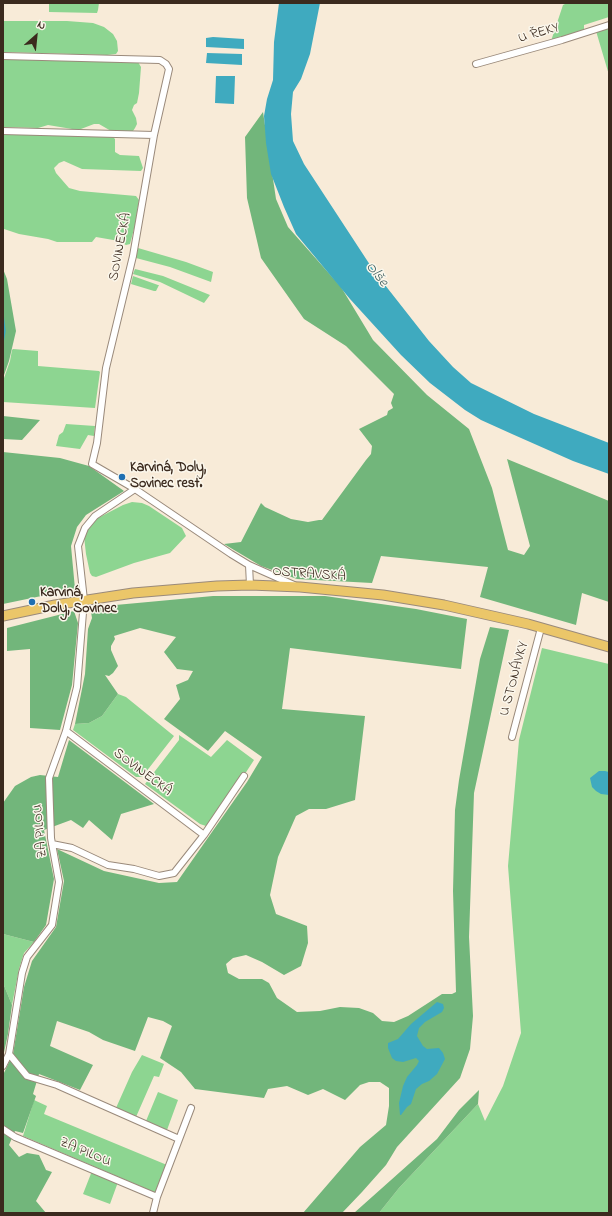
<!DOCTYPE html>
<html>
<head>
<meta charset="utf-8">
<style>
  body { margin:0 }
  #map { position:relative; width:612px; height:1216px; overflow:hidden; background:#f8ebd8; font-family:"Indie Flower",sans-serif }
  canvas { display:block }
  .frame { position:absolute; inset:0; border:4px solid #3b2a1e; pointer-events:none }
  .north { position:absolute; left:16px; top:16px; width:40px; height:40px; -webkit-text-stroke:3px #fbf7ec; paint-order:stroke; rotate:27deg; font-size:11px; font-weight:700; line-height:16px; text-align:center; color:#3b2a1e }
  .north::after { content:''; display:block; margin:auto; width:14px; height:18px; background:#3b2a1e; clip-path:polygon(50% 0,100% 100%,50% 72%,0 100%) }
</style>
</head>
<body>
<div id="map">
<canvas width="612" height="1216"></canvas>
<div class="frame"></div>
<div class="north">N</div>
</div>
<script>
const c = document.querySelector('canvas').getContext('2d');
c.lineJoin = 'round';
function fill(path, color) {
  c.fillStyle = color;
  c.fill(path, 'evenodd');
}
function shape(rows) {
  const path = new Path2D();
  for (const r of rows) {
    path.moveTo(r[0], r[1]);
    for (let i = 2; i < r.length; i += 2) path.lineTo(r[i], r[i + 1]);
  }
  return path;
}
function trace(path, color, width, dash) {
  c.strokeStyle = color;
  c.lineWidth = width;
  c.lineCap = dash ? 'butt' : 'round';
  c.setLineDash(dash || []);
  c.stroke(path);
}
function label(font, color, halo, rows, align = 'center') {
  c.font = font + ' "Indie Flower",sans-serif';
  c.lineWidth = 3;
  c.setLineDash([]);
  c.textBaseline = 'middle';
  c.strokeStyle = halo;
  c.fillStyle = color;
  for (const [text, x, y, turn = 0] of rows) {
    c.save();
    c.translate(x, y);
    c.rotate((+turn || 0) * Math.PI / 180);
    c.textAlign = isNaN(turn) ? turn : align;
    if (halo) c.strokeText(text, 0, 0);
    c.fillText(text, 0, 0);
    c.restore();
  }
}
fill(shape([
  [49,3,99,3,98,10,97,13,49,12],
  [567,3,609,3,609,17,584,25,584,30,551,41,563,5],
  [3,21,67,21,93,23,104,27,113,34,117,41,118,51,116,54,107,55,3,52],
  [609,28,609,75,596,31],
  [3,59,138,62,141,67,139,93,137,103,134,105,132,110,136,118,137,124,135,128,133,131,111,131,99,124,94,124,81,129,72,129,48,125,38,128,3,127],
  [3,134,113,137,115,139,115,152,120,155,139,156,143,168,141,171,82,169,64,161,59,163,54,168,56,173,69,188,80,191,136,196,139,200,135,225,130,244,126,245,119,241,96,237,92,242,57,242,48,239,19,234,4,229,3,227],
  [138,248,186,262,213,272,211,282,170,267,136,258],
  [135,269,163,276,210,295,204,303,160,282,133,274],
  [133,276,158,285,159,285,156,291,154,291,131,284],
  [13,349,38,351,38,366,99,371,100,372,95,408,3,402,3,381,10,361,12,350],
  [66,424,95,426,94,436,88,435,80,449,56,446,59,435,63,432],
  [132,502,142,503,149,506,182,528,186,536,170,553,134,563,96,577,92,576,90,573,86,554,84,536,89,525,98,518,123,505],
  [542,648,609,664,609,1213,379,1213,399,1188,478,1104,485,1121,503,1086,521,1033,508,866,519,740],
  [118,694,126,697,174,736,142,777,136,777,73,730,75,724,89,723,102,716],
  [179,735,211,757,227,740,254,760,224,806,206,826,200,824,145,784,179,740],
  [3,934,34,942,24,953,19,969,12,1005,3,983],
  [142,1055,164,1064,159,1077,154,1076,136,1117,116,1108,132,1072],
  [158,1092,178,1100,167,1130,146,1121],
  [34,1100,47,1106,44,1114,167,1165,156,1193,23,1136],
  [92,1171,118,1182,110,1204,83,1194]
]), '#8dd591');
fill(shape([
  [263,112,276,199,288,227,341,287,373,340,427,395,469,429,492,488,508,550,524,555,530,546,507,459,609,501,609,602,582,593,576,625,480,597,488,567,381,556,372,583,297,579,261,566,224,544,241,542,261,503,265,507,291,519,308,522,319,520,322,520,366,460,371,454,372,446,359,429,387,415,388,411,393,408,391,403,394,394,346,346,304,319,261,258,247,198,245,137],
  [3,269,7,279,16,331,9,361,3,378],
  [3,416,40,420,22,440,3,439],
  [3,452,60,458,89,466,124,491,86,515,77,527,71,546,75,589,3,604],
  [213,596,325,596,416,609,467,619,461,669,290,648,282,709,365,716,355,800,326,809,309,809,296,816,278,857,270,895,276,914,307,926,308,943,301,966,284,975,262,962,246,955,233,958,226,964,228,973,239,979,262,979,269,983,277,998,297,1012,320,1011,340,1007,359,1008,373,1013,382,1021,394,1022,408,1016,442,994,452,994,456,992,453,891,455,810,459,780,480,659,490,627,509,630,474,793,469,937,473,1016,470,1049,460,1078,397,1147,386,1165,362,1192,342,1213,303,1213,360,1147,386,1125,389,1106,389,1088,380,1082,369,1082,360,1085,345,1100,323,1089,308,1095,287,1086,268,1089,264,1098,195,1089,181,1072,160,1058,172,1026,163,1021,148,1017,135,1051,103,1040,89,1032,57,1021,50,1046,93,1065,80,1090,39,1074,33,1094,36,1096,23,1133,15,1131,9,1145,19,1157,27,1153,39,1155,46,1170,52,1172,36,1201,46,1213,3,1213,3,1075,13,1054,24,987,32,961,56,927,64,881,57,849,104,871,159,883,177,882,247,782,262,757,225,731,208,751,164,719,180,699,176,685,188,680,193,671,177,669,164,652,176,637,140,628,114,636,115,639,111,646,111,650,118,666,113,673,109,676,105,675,118,694,102,716,89,723,75,724,85,674,88,629,92,618,91,612,94,607],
  [74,611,78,623,72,685,60,730,30,728,30,649,7,651,7,628],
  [69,740,154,804,121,814,112,840,89,820,83,828,71,820,44,830,54,879,46,925,34,942,3,934,3,803,15,786,31,777,40,775,58,777],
  [3,983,12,1005,8,1034,3,1057],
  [479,1090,478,1104,399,1188,379,1213,354,1213,437,1139,459,1110]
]), '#72b67b');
fill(shape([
  [279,3,320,3,310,54,301,79,293,92,291,114,293,141,304,164,374,271,429,341,453,367,471,383,534,414,609,443,609,474,573,461,512,434,481,420,465,410,430,383,401,355,350,299,296,234,284,207,271,174,266,143,264,116,267,99,273,80,274,42],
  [213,37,244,39,244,49,206,47,206,38],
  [207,53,242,54,242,65,206,63],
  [216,76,235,76,234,104,215,103],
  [599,771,605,771,609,772,609,795,601,794,596,791,592,787,590,778],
  [437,1002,443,1004,444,1008,442,1012,425,1022,419,1028,417,1036,423,1046,427,1049,439,1048,443,1053,445,1059,437,1074,429,1081,422,1084,416,1089,411,1104,407,1107,401,1115,400,1115,399,1103,403,1086,407,1077,417,1065,419,1061,416,1058,403,1062,396,1061,392,1058,388,1048,388,1043,398,1039,411,1024]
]), '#3faabf');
trace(shape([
  [3,315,5,331,3,342]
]), '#3faabf', 1.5);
const minor = shape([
  [3,56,160,60,166,64,169,69,154,135,133,256,106,368,97,443,92,464,135,489,231,554,249,565,294,585],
  [476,64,562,40,609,25],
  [3,131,154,135],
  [249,565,250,585],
  [66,731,204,835],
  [512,737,541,628],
  [52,844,72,848,108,865,134,869,159,876,174,873,204,835,244,776],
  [9,1054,27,1076,57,1085,179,1139],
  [3,1066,9,1054,22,973,27,957,52,925,59,882,51,838,49,778,66,731,77,687,84,600,78,546,85,528,95,516,135,489],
  [3,1129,15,1137,157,1197],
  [153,1213,157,1197,191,1108]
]);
const primary = shape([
  [3,616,55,605,133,593,217,586,250,585,300,587,383,595,444,605,528,624,609,647]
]);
trace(minor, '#9a8a7b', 8);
trace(primary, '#9a8a7b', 11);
trace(minor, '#fff', 6);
trace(primary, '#ebc669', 9);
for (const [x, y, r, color] of [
  [122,477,4,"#1f6fb2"],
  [32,602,4,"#1f6fb2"]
]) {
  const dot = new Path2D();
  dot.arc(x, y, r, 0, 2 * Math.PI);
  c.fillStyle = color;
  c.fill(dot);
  trace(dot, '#fbf7ec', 1.5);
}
label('14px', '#3b2a1e', '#fbf7ec', [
  ["U ŘEKY",539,34,-16],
  ["SOVINECKÁ",121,247,-79],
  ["OSTRAVSKÁ",309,575,4],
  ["U STONÁVKY",515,679,-75],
  ["SOVINECKÁ",142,773,37],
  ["ZA PILOU",41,831,-95],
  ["ZA PILOU",85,1153,23]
]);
label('bold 14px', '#3b2a1e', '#fbf7ec', [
  ["Karviná, Doly,",130,469],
  ["Sovinec rest.",130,485],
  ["Karviná,",40,594],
  ["Doly, Sovinec",40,610]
], 'left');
label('italic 15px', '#3d5d5e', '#fbf7ec', [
  ["Olše",376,275,52]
]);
</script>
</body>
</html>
